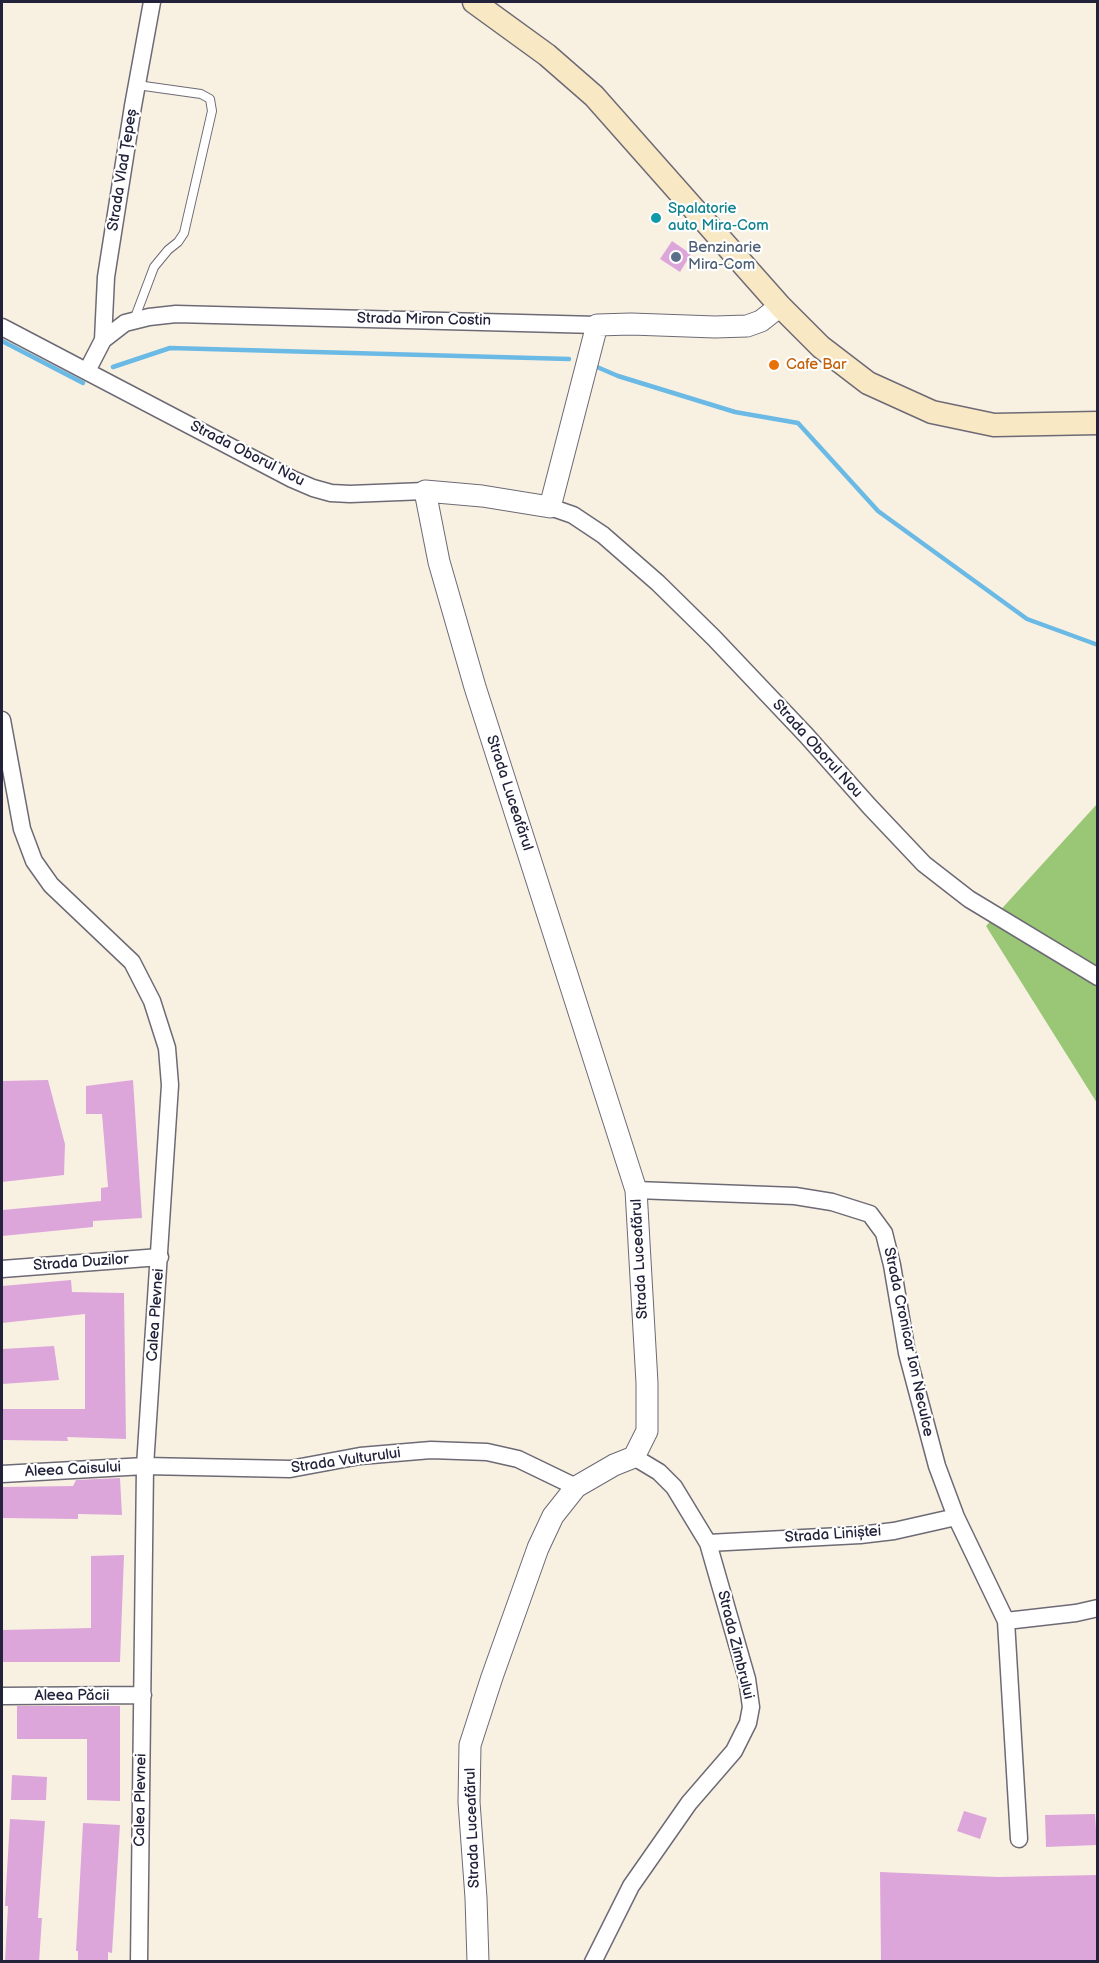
<!DOCTYPE html>
<html>
<head>
<meta charset="utf-8">
<style>
  body { margin:0 }
  #map { position:relative; width:1099px; height:1963px; overflow:hidden; background:#f8f1e2; font-family:"Balsamiq Sans",sans-serif }
  canvas { display:block }
  .frame { position:absolute; inset:0; border:3px solid #22223b; pointer-events:none }
</style>
</head>
<body>
<div id="map">
<canvas width="1099" height="1963"></canvas>
<div class="frame"></div>
</div>
<script>
const c = document.querySelector('canvas').getContext('2d');
c.lineJoin = 'round';
function fill(path, color) {
  c.fillStyle = color;
  c.fill(path, 'evenodd');
}
function shape(rows) {
  const path = new Path2D();
  for (const r of rows) {
    path.moveTo(r[0], r[1]);
    for (let i = 2; i < r.length; i += 2) path.lineTo(r[i], r[i + 1]);
  }
  return path;
}
function trace(path, color, width, dash) {
  c.strokeStyle = color;
  c.lineWidth = width;
  c.lineCap = dash ? 'butt' : 'round';
  c.setLineDash(dash || []);
  c.stroke(path);
}
function label(font, color, halo, rows, align = 'center') {
  c.font = font + ' "Balsamiq Sans",sans-serif';
  c.lineWidth = 4.5;
  c.setLineDash([]);
  c.textBaseline = 'middle';
  c.strokeStyle = halo;
  c.fillStyle = color;
  for (const [text, x, y, turn = 0] of rows) {
    c.save();
    c.translate(x, y);
    c.rotate((+turn || 0) * Math.PI / 180);
    c.textAlign = isNaN(turn) ? turn : align;
    if (halo) c.strokeText(text, 0, 0);
    c.fillText(text, 0, 0);
    c.restore();
  }
}
fill(shape([
  [1097,804,1097,1103,986,926]
]), '#99c775');
trace(shape([
  [2,341,83,383],
  [113,367,170,348,569,359],
  [597,367,618,376,735,412,798,423,878,511,1027,619,1098,645]
]), '#6bb9e5', 4.5);
fill(shape([
  [672,241,691,254,680,272,660,259],
  [48,1080,65,1144,64,1175,2,1182,2,1081],
  [133,1080,142,1218,93,1221,93,1227,2,1236,2,1210,101,1201,101,1188,108,1187,102,1114,86,1114,86,1086],
  [71,1280,72,1292,124,1293,126,1439,67,1437,68,1441,2,1440,2,1409,85,1409,85,1314,2,1323,2,1286],
  [54,1346,59,1380,2,1384,2,1349],
  [120,1478,122,1515,78,1514,78,1519,2,1518,2,1487,73,1486,76,1480],
  [124,1555,120,1662,2,1662,2,1630,91,1628,91,1556],
  [17,1706,120,1706,120,1801,87,1800,87,1739,17,1739],
  [12,1775,47,1777,46,1800,11,1800],
  [964,1811,987,1818,980,1839,957,1831],
  [1095,1814,1097,1845,1046,1847,1045,1815],
  [10,1819,45,1821,38,1918,42,1918,39,1962,5,1962,8,1906,5,1906],
  [83,1823,120,1825,112,1953,108,1952,108,1962,78,1962,78,1951,76,1951],
  [880,1872,998,1877,1098,1875,1098,1962,881,1962]
]), '#dda6db');
const service = shape([
  [134,320,154,267,168,250,178,242,184,233,212,111,210,99,201,94,137,85]
]);
const minor = shape([
  [2,327,292,479,313,488,331,493,350,494,425,491],
  [103,340,106,277,133,106,152,2],
  [87,371,103,340,125,323,149,317,176,314,597,325],
  [550,507,573,515,603,535,658,583,714,638,806,735,870,807,924,864,969,899,1098,977],
  [2,720,22,829,34,861,51,885,132,962,152,1001,167,1048,170,1085,145,1466,139,1962],
  [636,1190,795,1196,832,1202,870,1214,884,1233,892,1265,907,1353,937,1466,956,1517,1006,1621,1019,1839],
  [2,1269,160,1257],
  [2,1474,145,1466,290,1469,360,1456,431,1450,487,1452,518,1459,576,1487],
  [708,1543,860,1535,894,1531,956,1517],
  [1006,1621,1076,1613,1098,1608],
  [2,1696,143,1695],
  [593,1962,631,1886,689,1803,734,1751,748,1723,751,1707,747,1679,708,1543,674,1487,659,1472,634,1457]
]);
const tertiary = shape([
  [478,1962,476,1898,469,1802,470,1745,492,1677,538,1548,553,1516,576,1487,614,1465,634,1457,647,1431,647,1383,636,1190,475,687,439,562,425,491,482,496,550,507,597,325,631,324,715,327,747,326,761,321,780,306]
]);
const secondary = shape([
  [474,2,547,55,594,96,780,306,821,347,868,383,932,412,994,425,1098,423]
]);
trace(service, '#6d6a75', 10);
trace(minor, '#6d6a75', 19);
trace(tertiary, '#6d6a75', 23);
trace(secondary, '#6d6a75', 25);
trace(service, '#fff', 8);
trace(minor, '#fff', 16);
trace(tertiary, '#fff', 21);
trace(secondary, '#f8e8c3', 22);
for (const [x, y, r, color] of [
  [656,218,6,"#0f9aa8"],
  [676,257,6,"#5c6f8a"],
  [774,365,6,"#e8710a"]
]) {
  const dot = new Path2D();
  dot.arc(x, y, r, 0, 2 * Math.PI);
  c.fillStyle = color;
  c.fill(dot);
  trace(dot, '#fff', 2);
}
label('15px', '#22223b', '#fff', [
  ["Strada Vlad Țepeș",123,170,-81],
  ["Strada Miron Costin",424,320,1],
  ["Strada Oborul Nou",247,454,27],
  ["Strada Oborul Nou",817,749,48],
  ["Strada Luceafărul",509,793,72],
  ["Strada Luceafărul",640,1259,-93],
  ["Strada Duzilor",81,1263,-4],
  ["Calea Plevnei",156,1315,-86],
  ["Strada Cronicar Ion Neculce",908,1342,78],
  ["Strada Vulturului",346,1461,-8],
  ["Aleea Caisului",73,1470,-3],
  ["Strada Liniștei",833,1535,-4],
  ["Strada Zimbrului",735,1645,76],
  ["Aleea Păcii",72,1696],
  ["Calea Plevnei",141,1800,-89],
  ["Strada Luceafărul",473,1828,-92]
]);
label('15px', '#0d838f', '#fff', [
  ["Spalatorie",668,209],
  ["auto Mira-Com",668,226]
], 'left');
label('15px', '#4e5e75', '#fff', [
  ["Benzinarie",688,248],
  ["Mira-Com",688,265]
], 'left');
label('15px', '#c56008', '#fff', [
  ["Cafe Bar",786,365]
], 'left');
</script>
</body>
</html>
